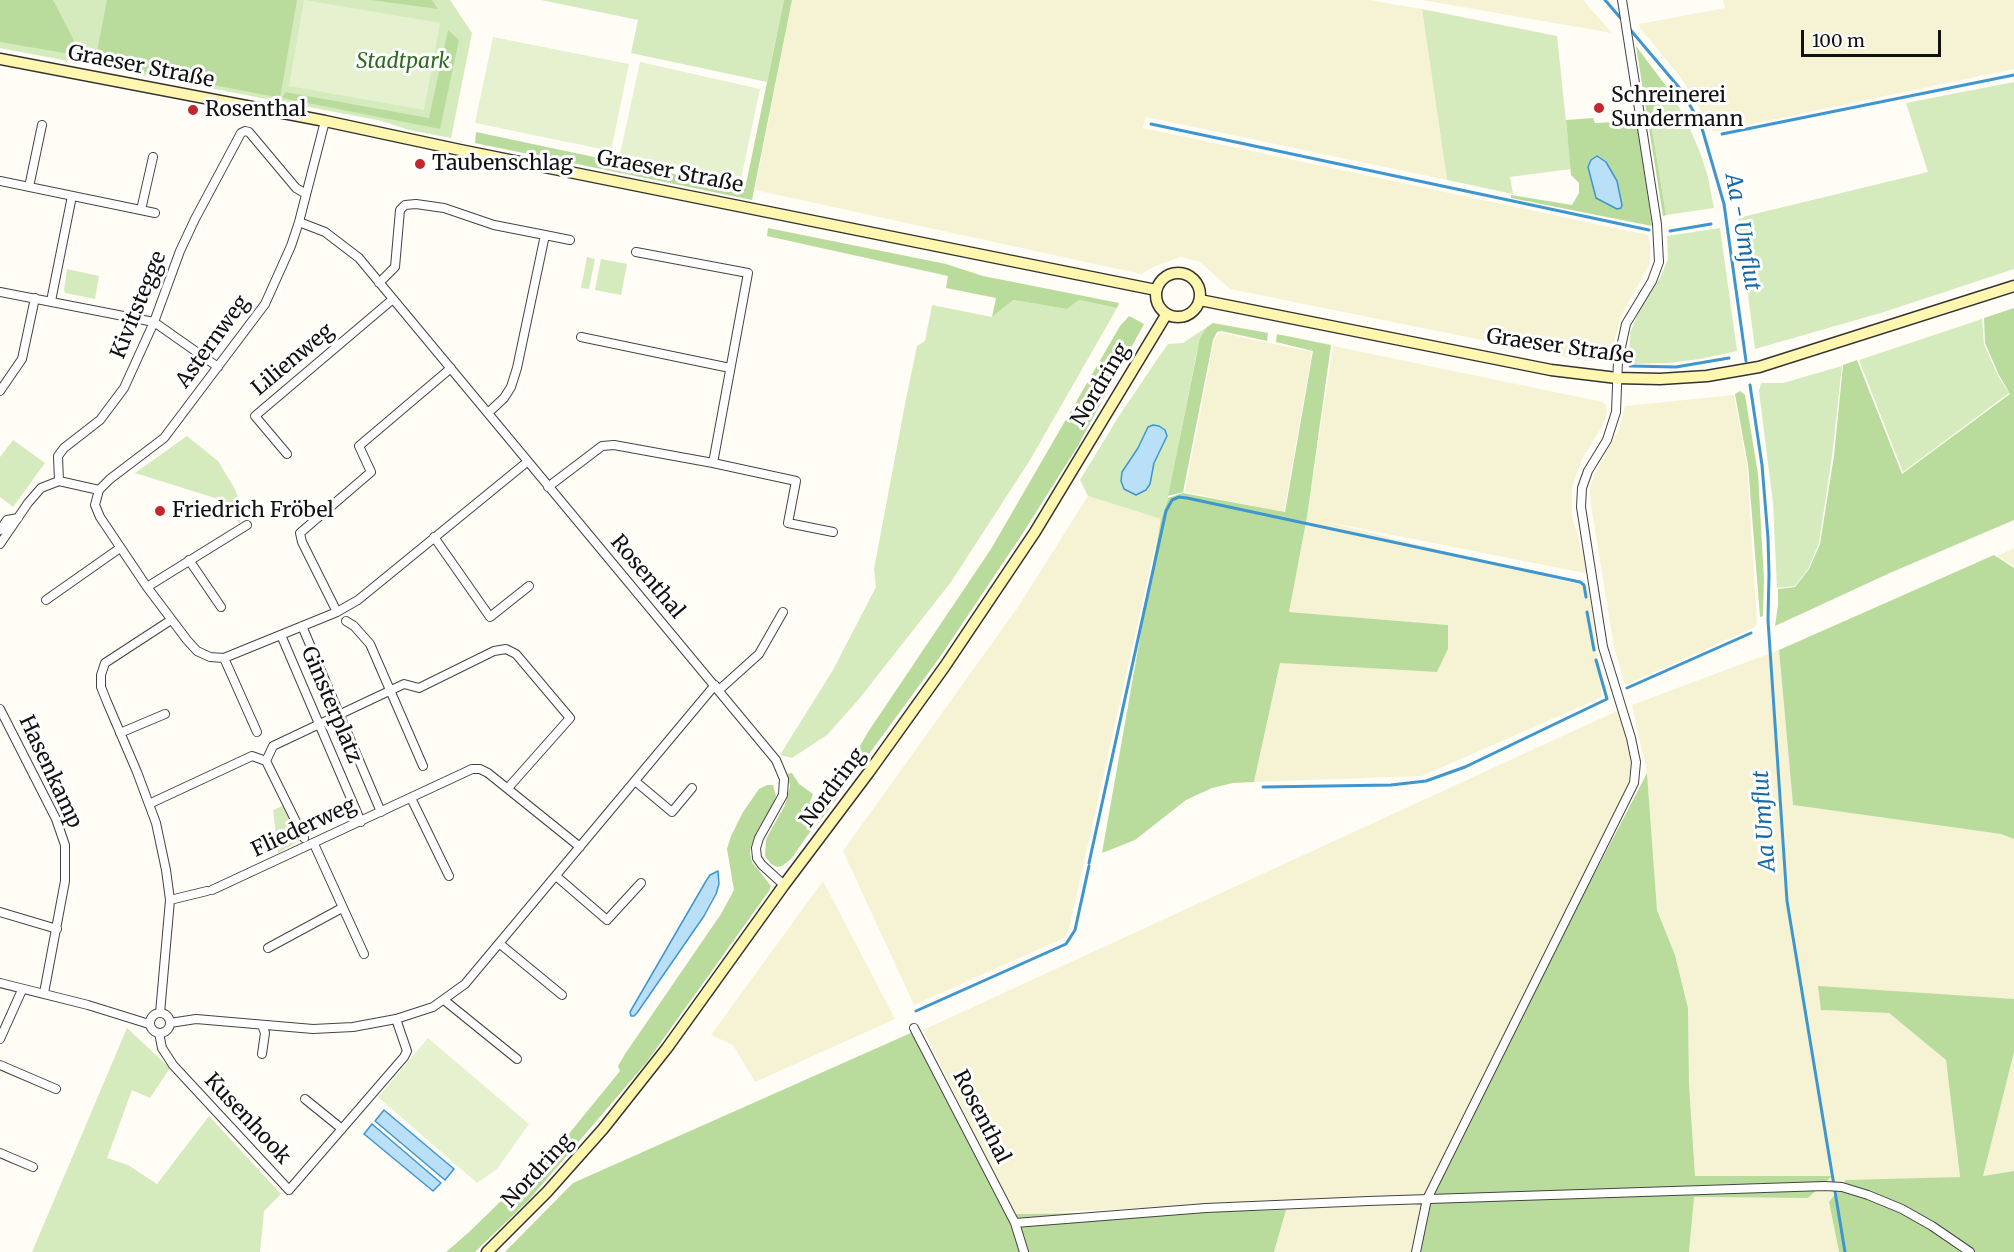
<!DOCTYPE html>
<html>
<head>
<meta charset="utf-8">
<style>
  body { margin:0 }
  #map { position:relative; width:2014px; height:1252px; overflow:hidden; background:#fffdf5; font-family:Merriweather,serif }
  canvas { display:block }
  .scale { position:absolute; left:1801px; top:30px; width:140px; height:27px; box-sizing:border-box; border:3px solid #111; border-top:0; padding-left:8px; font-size:18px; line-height:21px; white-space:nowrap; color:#111; -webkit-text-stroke:4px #fff; paint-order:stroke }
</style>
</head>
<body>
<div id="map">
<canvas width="2014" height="1252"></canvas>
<div class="scale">100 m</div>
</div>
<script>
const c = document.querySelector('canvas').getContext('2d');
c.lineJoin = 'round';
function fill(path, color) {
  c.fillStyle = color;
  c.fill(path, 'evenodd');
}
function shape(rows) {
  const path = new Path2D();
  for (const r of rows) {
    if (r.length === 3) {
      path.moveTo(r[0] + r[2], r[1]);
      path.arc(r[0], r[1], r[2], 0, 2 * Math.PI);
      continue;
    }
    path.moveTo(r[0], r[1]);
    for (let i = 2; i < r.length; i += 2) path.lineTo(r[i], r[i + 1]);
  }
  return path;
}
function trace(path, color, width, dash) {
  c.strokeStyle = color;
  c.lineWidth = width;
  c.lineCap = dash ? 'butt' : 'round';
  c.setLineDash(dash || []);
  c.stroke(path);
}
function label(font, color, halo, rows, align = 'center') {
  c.font = font + ' Merriweather,serif';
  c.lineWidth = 6;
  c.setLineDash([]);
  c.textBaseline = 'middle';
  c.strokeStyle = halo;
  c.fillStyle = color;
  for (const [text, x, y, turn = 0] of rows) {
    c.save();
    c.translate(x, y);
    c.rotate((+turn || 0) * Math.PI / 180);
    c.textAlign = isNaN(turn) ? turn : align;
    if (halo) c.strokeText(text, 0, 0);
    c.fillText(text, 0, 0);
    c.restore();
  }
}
fill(shape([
  [792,0,1369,0,1422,9,1447,180,1146,117,1143,128,1648,235,1650,246,1650,263,1622,314,1611,353,1603,361,1586,361,1230,289,1200,262,1181,257,1155,266,1141,274,755,190],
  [1422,0,1583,0,1612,33],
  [1723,0,2014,0,2014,69,1713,132,1682,79,1640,28,1639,24,1725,8],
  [1222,333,1312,352,1284,512,1185,492,1214,341,1218,334],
  [1333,346,1603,402,1606,405,1607,412,1603,425,1582,459,1572,488,1572,517,1590,574,1327,522,1589,587,1602,697,1422,776,1254,782,1280,663,1437,672,1448,649,1448,625,1289,612,1307,517],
  [1734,395,1747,466,1757,623,1755,627,1625,685,1614,647,1591,505,1590,489,1594,475,1619,429,1625,406],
  [1088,496,1161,519,1069,929,1064,938,914,1005,843,851,1018,607],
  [2014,548,2014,566,1997,556],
  [1779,650,1793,805,2001,834,2014,839,2014,999,1821,1010,1889,1013,1946,1060,1960,1178,1846,1180,1829,1202,1839,1252,1689,1252,1693,1197,1808,1198,1831,1176,1695,1176,1689,1084,1688,1008,1675,955,1657,910,1647,773,1632,705],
  [1619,710,1631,759,1629,785,1427,1195,1412,1252,1274,1252,1286,1210,1412,1196,1014,1214,923,1030],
  [823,881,895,1019,755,1082,733,1045,711,1035],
  [2014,1052,2014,1171,1982,1176]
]), '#f6f3d4');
fill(shape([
  [0,0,450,0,472,33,451,138,409,130,382,121,0,48],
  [541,0,784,0,767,82,631,53,638,20],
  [1422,9,1557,36,1571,169,1510,177,1513,194,1447,180],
  [2014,82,2014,269,1884,312,1755,349,1738,218,1928,172,1906,103],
  [1666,86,1686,119,1701,155,1708,177,1714,208,1666,215,1651,123,1653,108],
  [1720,228,1737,351,1700,359,1668,363,1629,364,1630,333,1640,309,1660,278,1668,259,1667,236],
  [587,257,595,259,589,289,581,288],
  [601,259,627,264,621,295,595,290],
  [67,269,99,276,95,299,65,293,64,290],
  [1012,300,1067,309,1079,300,1117,308,1030,460,951,582,859,699,827,735,792,758,780,755,833,670,876,587,874,569,906,399,917,346,925,341,932,305,992,317],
  [1982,319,1984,344,1998,376,2009,393,1903,472,1859,360],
  [1207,327,1197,351,1168,497,1161,519,1088,496,1080,480,1119,416,1156,361,1168,344,1183,343],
  [1842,366,1832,456,1819,543,1808,569,1795,586,1777,588,1773,503,1759,391,1761,383,1783,383],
  [187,436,218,461,235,489,242,509,240,524,215,498,135,473],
  [13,440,45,463,13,507,0,497,0,457],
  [287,804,304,838,278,853,273,810],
  [127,1028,170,1068,150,1098,132,1090,107,1158,128,1165,157,1184,209,1116,281,1194,264,1211,260,1252,32,1252]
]), '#d5ebbd');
fill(shape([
  [0,0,53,0,82,56,0,42],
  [107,0,297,0,280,98,95,62],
  [371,0,432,0,438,9],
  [784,0,792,0,752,200,475,143,476,132,745,189],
  [448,30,459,40,440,129,282,98,285,92,429,118],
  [1636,46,1666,86,1653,108,1651,123,1666,215,1663,216],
  [1593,118,1595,123,1616,122,1638,128,1652,226,1511,198,1511,195,1572,205,1579,193,1579,183,1571,175,1566,120],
  [768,228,946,264,983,276,1119,303,1117,308,1079,300,1067,309,1013,300,992,317,996,298,946,288,948,276,767,236],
  [2014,308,2014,520,1892,572,1775,626,1778,605,1778,589,1795,587,1809,569,1820,544,1834,456,1843,365,1857,360,1902,474,2010,394,1999,375,1985,343,1984,318],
  [1129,316,1144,324,1076,449,1021,536,940,657,820,821,816,812,850,763,868,732,991,549,1120,326],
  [1213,323,1268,333,1267,341,1221,331,1217,332,1213,340,1183,492,1168,496,1200,338,1207,327],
  [1277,334,1331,345,1307,517,1289,612,1448,625,1448,649,1437,672,1280,663,1254,782,1233,783,1212,788,1186,800,1135,840,1102,853,1161,519,1168,498,1183,493,1285,512,1313,351,1276,342],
  [1740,391,1745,395,1758,474,1764,579,1763,616,1760,617,1748,465,1735,394],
  [1994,555,2014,568,2014,839,2001,834,1793,805,1779,650],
  [792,773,799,784,813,794,806,814,812,829,791,859,782,866,777,867,771,864,765,856,766,839,785,805,790,786,787,774],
  [1647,773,1657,910,1675,955,1688,1008,1689,1084,1695,1176,1832,1176,1808,1198,1694,1197,1689,1252,1416,1252,1427,1195],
  [767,785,773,785,776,796,772,806,756,833,751,846,750,853,752,862,771,886,769,891,646,1063,528,1201,475,1252,446,1252,468,1233,537,1166,541,1168,620,1071,618,1066,625,1054,721,914,734,890,727,849,731,836,743,812,759,789],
  [1818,986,2014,999,2014,1052,1983,1176,2014,1171,2014,1252,1839,1252,1829,1202,1846,1180,1960,1177,1946,1060,1889,1013,1821,1010],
  [913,1032,1014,1214,1286,1210,1274,1252,505,1252,573,1183]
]), '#b9dc9c');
fill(shape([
  [304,0,440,23,424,110,289,86],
  [493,37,629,64,611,151,475,123],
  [640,62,760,89,741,179,620,154],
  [428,1038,529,1124,497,1169,477,1183,378,1097]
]), '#e6f2cf');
const water = shape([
  [1597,156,1606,162,1617,181,1622,205,1621,208,1617,209,1596,198,1588,167,1591,160,1597,156],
  [1153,425,1159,426,1165,430,1167,436,1154,463,1150,484,1146,490,1136,495,1124,489,1121,481,1122,472,1138,448,1148,427,1153,425],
  [718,871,719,884,716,894,704,916,637,1013,634,1016,631,1016,630,1012,706,881,710,875,718,871],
  [384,1110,454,1169,445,1180,375,1121,384,1110],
  [372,1124,441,1183,433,1191,364,1134,372,1124]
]);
fill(water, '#b9e0f7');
trace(water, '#3f96cf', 1.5);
trace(shape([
  [1605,0,1624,22],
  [1628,27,1682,91,1701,125,1724,204,1746,361],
  [1151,124,1649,230],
  [1722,134,2014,75],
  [1670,231,1711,224],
  [1630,366,1676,367,1729,358],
  [1750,385,1762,465,1768,538,1769,574,1768,620,1787,901,1845,1252],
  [1587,612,1594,650],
  [1627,688,1751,633],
  [1263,787,1391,785,1426,781,1465,767,1607,699,1596,660],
  [1089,863,1166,511,1172,500,1179,497,1187,498,1580,582,1584,585,1586,597],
  [916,1011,1066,944,1075,930,1089,866]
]), '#3f96cf', 3);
const minor = shape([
  [325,121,299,222,291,246,265,304,164,438,110,479,99,490,95,505,100,517,147,587,187,640,197,651,210,657,224,658,337,612,358,600,527,462],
  [0,181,155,213],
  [29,187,42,125],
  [141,210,153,157],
  [299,222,325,232,359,258,776,760,784,779,783,795,759,838,756,848,757,858,762,865,784,885],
  [545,235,570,240],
  [379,283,395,267,400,210,405,205,416,204,444,208,494,225,545,235,517,368,511,387,504,398,488,413],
  [0,292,154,322,218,367],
  [51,301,72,196],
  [581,337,730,368],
  [0,391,22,359,35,298],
  [287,454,255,416,393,299],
  [713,463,796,481,788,523,833,532],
  [59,481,58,456,64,448,100,420,124,388,154,322,180,251,195,219,241,133,245,131,249,132,296,188,306,194],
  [548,487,602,446,614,445,713,463,748,273,636,252],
  [0,530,7,520,18,518],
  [434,537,490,617,529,586],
  [0,544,28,503,41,488,59,481,99,490],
  [189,560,221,607],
  [147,587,247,525],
  [46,600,120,548],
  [337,612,302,542,300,533,371,472,359,446,451,368],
  [346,621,354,626,370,644,423,766],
  [302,626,381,812],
  [281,635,361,822],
  [224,658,257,732],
  [719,690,759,654,783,612],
  [0,709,56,819,65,845,65,881,44,993],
  [120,733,165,714],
  [266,761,273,746,404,684,419,688,494,651,506,649,516,654,570,718,508,788],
  [266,761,304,838],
  [635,781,672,812,692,788],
  [411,798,449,876],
  [149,804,252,756,266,761],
  [314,844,364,954],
  [556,876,607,920,641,883],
  [212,890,472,769,480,769,488,773,580,847],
  [170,900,207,891],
  [0,912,57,929],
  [500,944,562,995],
  [268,948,342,908],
  [0,983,88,1005,149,1024],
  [444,1000,517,1059],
  [160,1023,10],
  [160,1013,170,900,166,870,156,823,137,772,107,702,101,687,101,675,105,663,171,620],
  [170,1023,196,1019,313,1029,353,1027,396,1019,433,1007,465,984,715,685],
  [262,1025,265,1033,262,1054],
  [914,1028,1015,1223,1024,1252],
  [159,1033,162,1048,173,1065,289,1190,404,1057,407,1051,396,1019],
  [0,1039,22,990],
  [0,1065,56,1089],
  [305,1099,342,1129],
  [0,1153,33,1167],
  [1015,1223,1206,1208,1368,1201,1825,1186,1842,1187,1868,1195,1902,1209,1932,1226,1970,1252],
  [1416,1252,1427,1199,1634,783,1636,762,1631,738,1603,647,1581,507,1582,488,1588,471,1607,440,1616,412,1618,361,1626,324,1652,281,1659,262,1657,224,1622,0]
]);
const secondary = shape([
  [0,59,325,121,460,150,1156,290],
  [1178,295,22],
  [1200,300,1551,370,1617,378,1660,379,1707,376,1759,367,2014,286],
  [487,1252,547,1192,603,1129,667,1048,784,885,869,772,945,666,1035,532,1166,315]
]);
trace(minor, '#444', 10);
trace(secondary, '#333', 13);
trace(minor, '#fff', 8);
trace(secondary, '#fff6b0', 10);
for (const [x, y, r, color] of [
  [1599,108,6,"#c4262e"],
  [193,110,6,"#c4262e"],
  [420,164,6,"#c4262e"],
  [160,511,6,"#c4262e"]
]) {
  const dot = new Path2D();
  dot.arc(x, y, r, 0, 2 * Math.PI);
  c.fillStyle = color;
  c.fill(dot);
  trace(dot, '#fff', 2);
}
label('italic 21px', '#2f6b1f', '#fff', [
  ["Stadtpark",403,62]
]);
label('21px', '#111', '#fff', [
  ["Graeser Straße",141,67,11],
  ["Graeser Straße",670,172,11],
  ["Kivitstegge",139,305,-68],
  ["Asternweg",213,342,-54],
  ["Graeser Straße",1560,347,8],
  ["Lilienweg",293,360,-40],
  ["Nordring",1101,385,-59],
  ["Rosenthal",647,577,50],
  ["Ginsterplatz",331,705,67],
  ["Hasenkamp",50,772,65],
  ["Nordring",833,788,-53],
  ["Fliederweg",304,828,-25],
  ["Rosenthal",981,1117,63],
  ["Kusenhook",247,1119,47],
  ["Nordring",538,1171,-47]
]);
label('21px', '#111', '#fff', [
  ["Schreinerei",1611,96],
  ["Sundermann",1611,120],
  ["Rosenthal",205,110],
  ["Taubenschlag",432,164],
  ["Friedrich Fröbel",172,511]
], 'left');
label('italic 22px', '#1768a6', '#fff', [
  ["Aa - Umflut",1742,232,80],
  ["Aa Umflut",1765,821,-94]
]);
</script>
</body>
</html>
